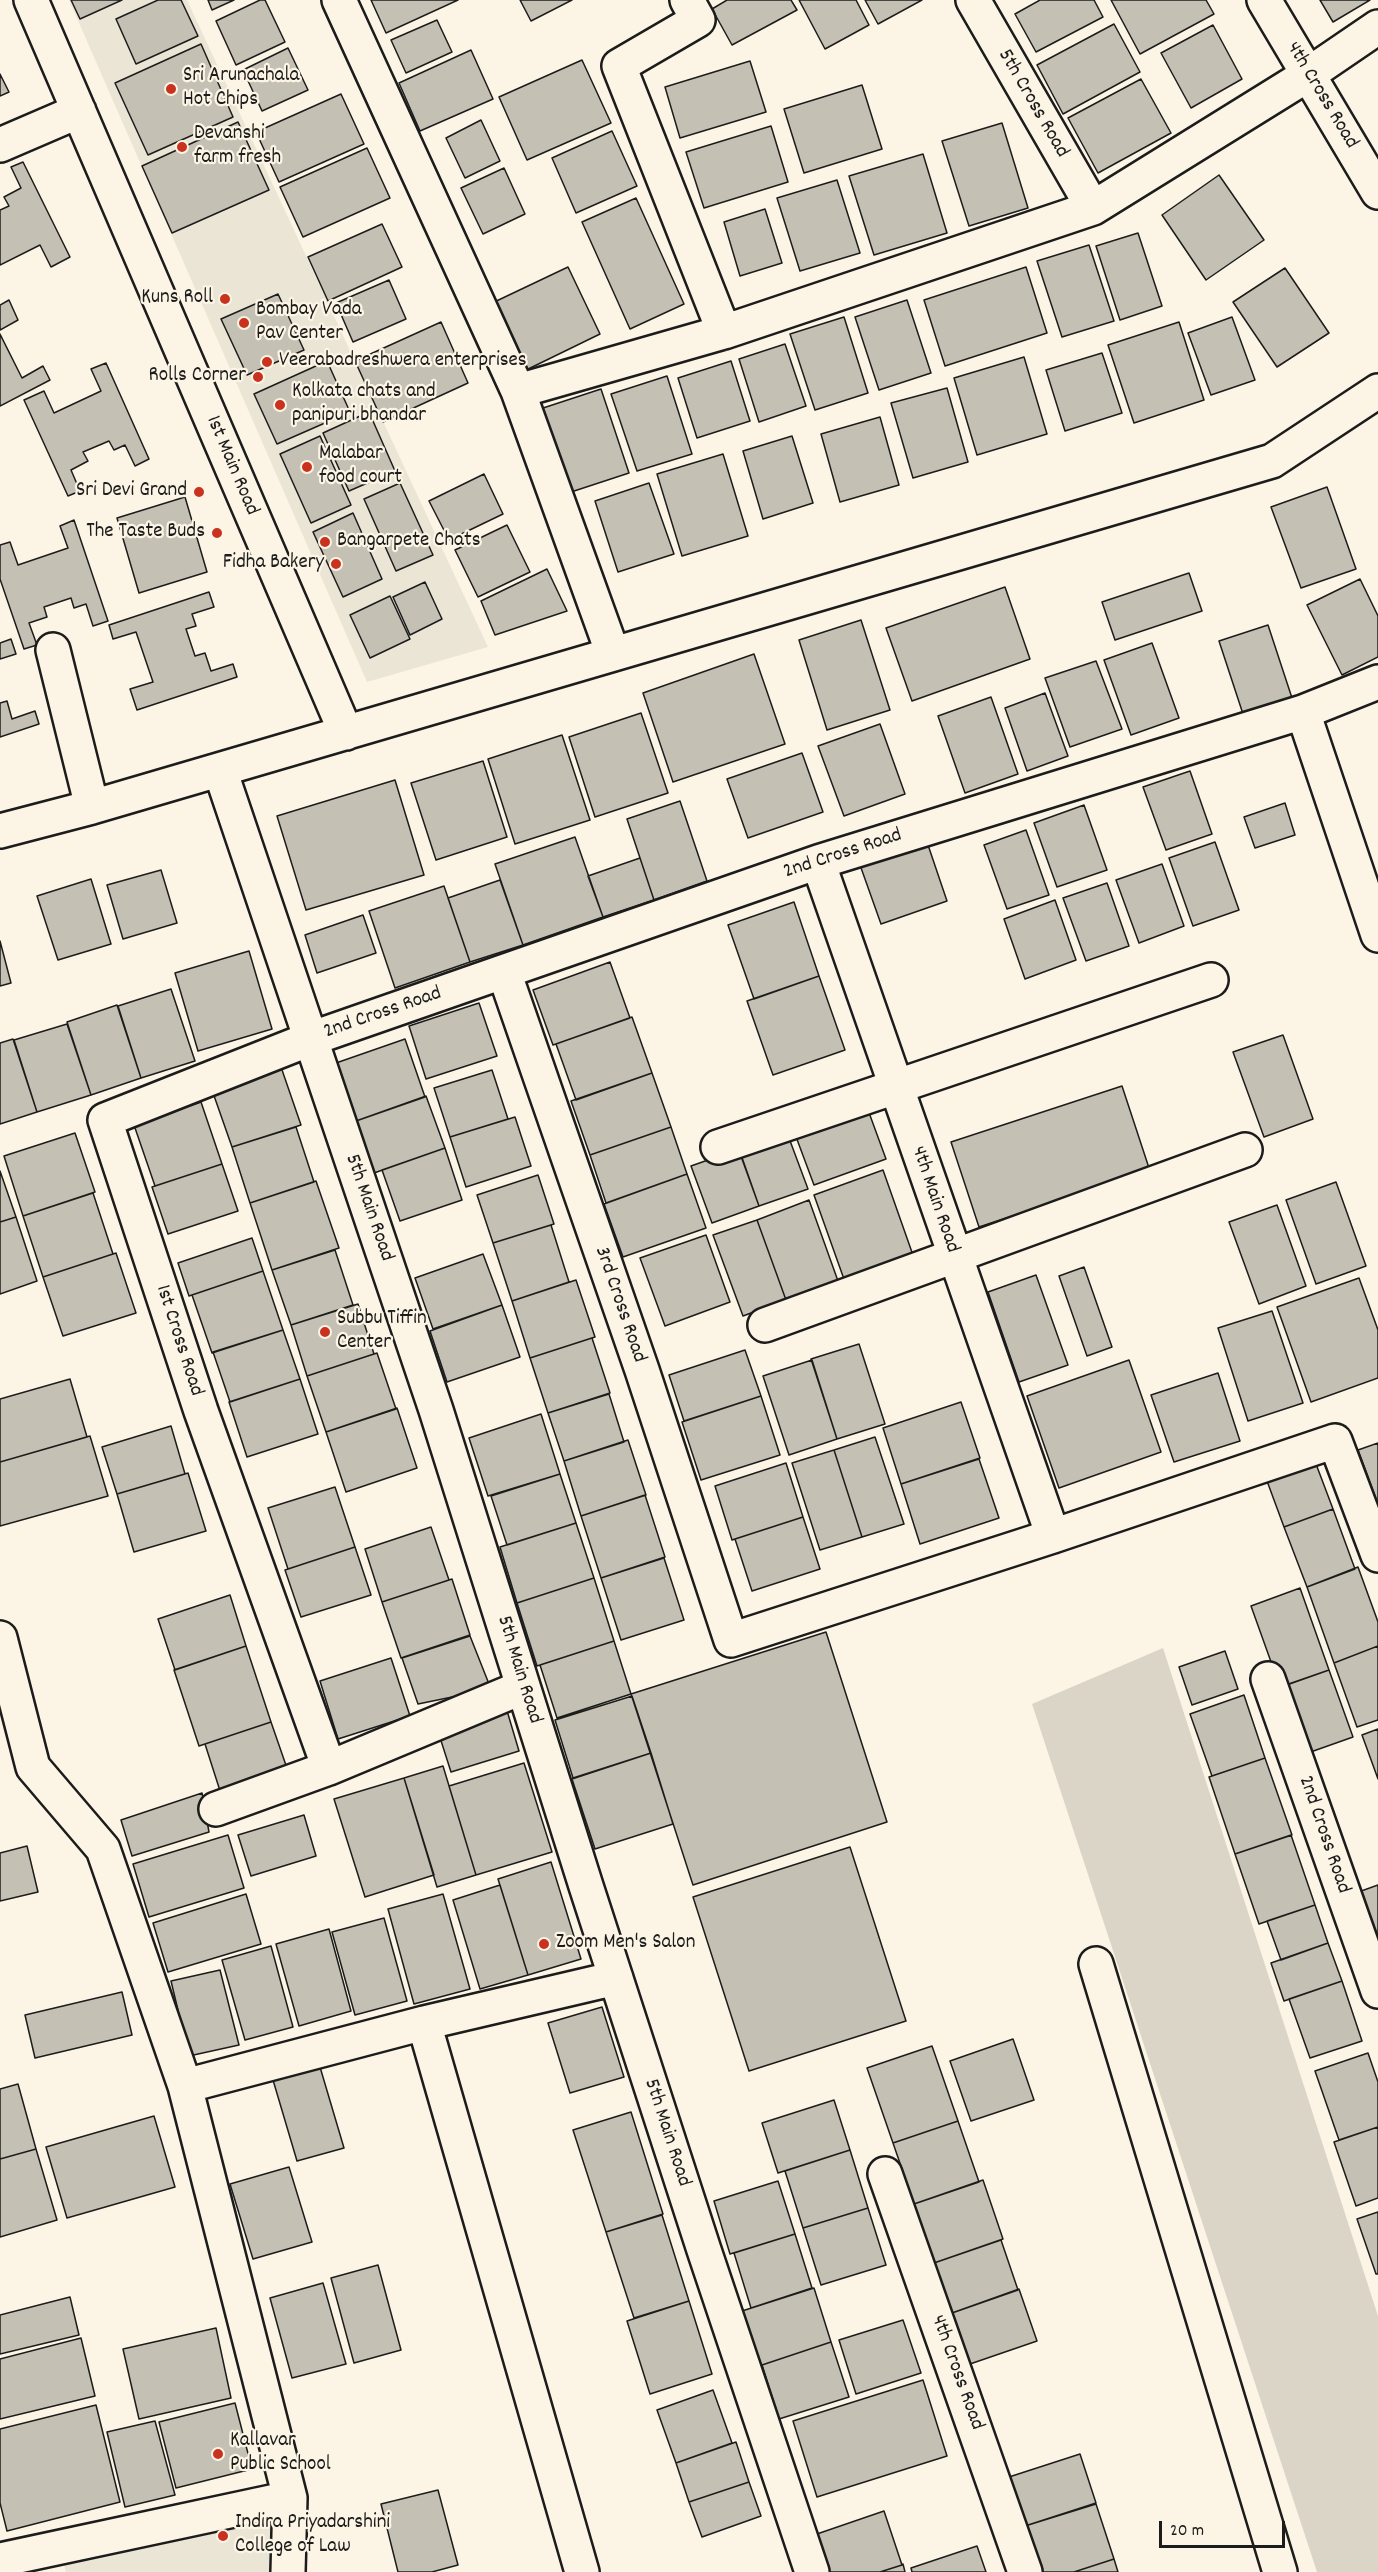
<!DOCTYPE html>
<html>
<head>
<meta charset="utf-8">
<style>
  body { margin:0 }
  #map { position:relative; width:1378px; height:2572px; overflow:hidden; background:#fcf5e5; font-family:Dekko,sans-serif }
  canvas { display:block }
  .scale { position:absolute; left:1159px; top:2521px; width:126px; height:27px; box-sizing:border-box; border:3px solid #1c1c1c; border-top:0; padding-left:8px; font-size:18px; line-height:21px; white-space:nowrap; color:#1c1c1c; -webkit-text-stroke:4px #fcf5e5; paint-order:stroke }
</style>
</head>
<body>
<div id="map">
<canvas width="1378" height="2572"></canvas>
<div class="scale">20 m</div>
</div>
<script>
const c = document.querySelector('canvas').getContext('2d');
c.lineJoin = 'round';
function fill(path, color) {
  c.fillStyle = color;
  c.fill(path, 'evenodd');
}
function shape(rows) {
  const path = new Path2D();
  for (const r of rows) {
    path.moveTo(r[0], r[1]);
    for (let i = 2; i < r.length; i += 2) path.lineTo(r[i], r[i + 1]);
  }
  return path;
}
function trace(path, color, width, dash) {
  c.strokeStyle = color;
  c.lineWidth = width;
  c.lineCap = dash ? 'butt' : 'round';
  c.setLineDash(dash || []);
  c.stroke(path);
}
function label(font, color, halo, rows, align = 'center') {
  c.font = font + ' Dekko,sans-serif';
  c.lineWidth = 4.5;
  c.setLineDash([]);
  c.textBaseline = 'middle';
  c.strokeStyle = halo;
  c.fillStyle = color;
  for (const [text, x, y, turn = 0] of rows) {
    c.save();
    c.translate(x, y);
    c.rotate((+turn || 0) * Math.PI / 180);
    c.textAlign = isNaN(turn) ? turn : align;
    if (halo) c.strokeText(text, 0, 0);
    c.fillText(text, 0, 0);
    c.restore();
  }
}
fill(shape([
  [69,0,187,0,488,647,367,682],
  [278,2507,274,2572,66,2572,64,2565]
]), '#ebe5d6');
fill(shape([
  [1163,1648,1378,2316,1378,2572,1317,2572,1032,1704]
]), '#dbd5c8');
const building = shape([
  [71,0,122,0,80,19,71,0],
  [158,0,181,0,198,36,136,64,116,19,158,0],
  [208,0,234,0,212,10,208,0],
  [260,0,265,0,285,42,236,65,216,21,260,0],
  [371,0,458,0,386,33,371,0],
  [520,0,572,0,531,21,520,0],
  [727,0,791,0,797,10,732,45,712,9,727,0],
  [799,0,856,0,869,25,825,49,799,0],
  [865,0,922,0,878,24,865,0],
  [1040,0,1094,0,1103,17,1036,52,1015,14,1040,0],
  [1111,0,1206,0,1214,14,1140,54,1111,0],
  [1320,0,1370,0,1333,22,1320,0],
  [437,20,452,52,406,73,391,40,437,20],
  [1114,24,1140,72,1063,114,1037,65,1114,24],
  [1213,25,1242,79,1191,108,1161,53,1213,25],
  [201,44,233,117,148,155,115,83,201,44],
  [288,48,308,90,262,111,243,70,288,48],
  [471,50,493,99,420,131,399,83,471,50],
  [582,60,611,123,527,160,499,97,582,60],
  [750,61,766,112,680,138,665,87,750,61],
  [0,74,9,92,0,96,0,74],
  [1141,79,1171,133,1098,173,1068,118,1141,79],
  [862,85,882,149,804,173,784,109,862,85],
  [341,94,364,144,279,182,256,132,341,94],
  [481,120,500,161,465,178,446,138,481,120],
  [238,122,269,190,172,233,142,166,238,122],
  [1002,123,1028,208,969,226,942,141,1002,123],
  [771,126,788,182,704,208,686,152,771,126],
  [612,131,637,186,576,213,552,158,612,131],
  [367,148,390,198,303,237,280,187,367,148],
  [923,154,947,233,874,255,849,176,923,154],
  [23,162,70,257,51,267,40,245,0,265,0,210,9,206,4,197,21,188,11,167,23,162],
  [504,168,525,214,483,234,461,188,504,168],
  [1219,175,1264,240,1206,280,1162,215,1219,175],
  [837,180,860,253,800,271,777,198,837,180],
  [636,198,684,304,630,329,582,222,636,198],
  [765,209,782,263,740,276,724,222,765,209],
  [382,224,402,267,328,301,308,257,382,224],
  [1138,233,1162,306,1120,320,1096,246,1138,233],
  [1089,245,1114,321,1062,337,1037,261,1089,245],
  [568,267,600,334,520,373,488,305,568,267],
  [1026,267,1047,333,945,366,924,300,1026,267],
  [1285,268,1329,333,1277,367,1233,302,1285,268],
  [389,280,406,319,353,342,336,303,389,280],
  [278,294,304,350,247,375,221,319,278,294],
  [9,300,18,320,0,330,0,305,9,300],
  [907,300,931,373,879,390,855,317,907,300],
  [844,317,868,393,815,410,790,334,844,317],
  [1232,317,1255,380,1211,395,1188,333,1232,317],
  [441,322,468,383,383,422,355,361,441,322],
  [1179,322,1204,400,1134,423,1108,345,1179,322],
  [0,334,22,378,43,366,50,380,0,406,0,334],
  [785,344,806,406,759,422,739,359,785,344],
  [1102,353,1122,413,1065,431,1046,370,1102,353],
  [1024,357,1047,434,977,455,954,378,1024,357],
  [327,361,350,412,277,444,254,394,327,361],
  [731,361,750,421,697,438,678,378,731,361],
  [106,363,149,459,135,466,125,445,114,450,109,441,83,452,88,461,71,470,80,491,68,496,24,400,44,391,54,413,101,391,91,369,106,363],
  [667,376,692,454,637,471,611,394,667,376],
  [947,388,968,462,913,478,891,403,947,388],
  [601,389,629,473,565,494,537,410,601,389],
  [369,412,395,471,349,491,323,433,369,412],
  [880,417,899,485,840,502,821,434,880,417],
  [320,436,351,505,311,523,280,454,320,436],
  [792,436,813,503,763,519,743,451,792,436],
  [723,454,748,536,682,556,657,474,723,454],
  [484,474,503,514,449,540,429,501,484,474],
  [400,483,433,555,396,571,364,499,400,483],
  [649,483,674,554,618,572,595,501,649,483],
  [1327,487,1356,569,1301,588,1271,507,1327,487],
  [185,497,207,572,139,593,117,518,185,497],
  [353,513,382,579,343,597,313,532,353,513],
  [74,520,108,621,93,626,86,604,74,608,71,598,44,607,47,617,29,623,37,645,24,649,0,579,0,545,10,542,18,565,68,548,60,526,74,520],
  [507,525,530,572,478,597,455,550,507,525],
  [547,569,567,611,495,635,481,601,547,569],
  [1189,573,1202,611,1115,640,1102,602,1189,573],
  [1360,579,1378,616,1378,657,1342,675,1307,605,1360,579],
  [425,582,442,619,410,635,393,597,425,582],
  [1005,587,1030,659,912,701,886,628,1005,587],
  [209,592,214,607,192,614,196,626,186,629,195,656,205,653,211,671,233,664,237,677,137,710,130,689,153,682,136,632,113,639,109,625,209,592],
  [390,596,410,639,370,658,350,615,390,596],
  [861,620,890,710,827,730,799,640,861,620],
  [1268,625,1292,698,1243,714,1219,641,1268,625],
  [11,639,16,654,0,659,0,643,11,639],
  [1152,643,1179,718,1131,735,1104,660,1152,643],
  [754,654,785,744,673,782,643,693,754,654],
  [1096,661,1122,729,1070,747,1045,678,1096,661],
  [1045,693,1068,756,1027,771,1005,708,1045,693],
  [991,697,1018,774,965,793,938,716,991,697],
  [7,701,12,719,35,711,39,724,0,737,0,703,7,701],
  [641,713,668,793,595,817,569,737,641,713],
  [880,724,905,794,844,816,818,746,880,724],
  [562,735,590,820,515,844,488,759,562,735],
  [802,753,823,812,748,838,727,779,802,753],
  [483,761,507,837,436,860,411,783,483,761],
  [1190,771,1212,834,1166,850,1143,787,1190,771],
  [395,780,424,875,306,910,277,816,395,780],
  [680,801,707,881,654,900,627,819,680,801],
  [1285,803,1295,835,1255,848,1244,817,1285,803],
  [1084,805,1107,870,1057,887,1034,823,1084,805],
  [1026,830,1049,895,1007,909,984,845,1026,830],
  [575,837,603,917,523,945,495,864,575,837],
  [927,842,947,901,881,924,860,865,927,842],
  [1215,842,1239,910,1193,926,1169,858,1215,842],
  [640,858,654,900,603,917,588,876,640,858],
  [1162,864,1184,926,1139,943,1116,880,1162,864],
  [161,870,177,923,123,939,107,885,161,870],
  [91,879,111,944,58,960,37,896,91,879],
  [500,880,523,945,470,962,448,898,500,880],
  [1107,883,1129,946,1086,961,1063,898,1107,883],
  [444,886,470,962,395,988,369,911,444,886],
  [1055,900,1076,960,1025,979,1004,919,1055,900],
  [794,902,819,976,754,999,728,925,794,902],
  [363,915,376,953,317,973,305,935,363,915],
  [0,941,11,983,0,986,0,941],
  [249,951,272,1029,198,1051,175,973,249,951],
  [610,962,630,1018,553,1045,533,990,610,962],
  [819,976,845,1050,773,1075,747,1001,819,976],
  [171,989,195,1061,141,1078,118,1006,171,989],
  [479,1003,497,1056,426,1079,409,1026,479,1003],
  [117,1005,141,1078,91,1095,67,1022,117,1005],
  [632,1017,652,1073,576,1100,556,1044,632,1017],
  [67,1024,91,1095,37,1112,14,1040,67,1024],
  [1283,1035,1313,1119,1264,1137,1233,1052,1283,1035],
  [13,1039,37,1112,0,1124,0,1043,13,1039],
  [405,1039,425,1097,356,1121,336,1063,405,1039],
  [281,1067,301,1125,232,1147,212,1090,281,1067],
  [492,1070,508,1119,450,1137,434,1088,492,1070],
  [652,1073,671,1127,590,1155,571,1101,652,1073],
  [1122,1086,1150,1171,979,1227,951,1142,1122,1086],
  [426,1096,445,1148,374,1173,356,1121,426,1096],
  [864,1099,886,1159,814,1185,792,1126,864,1099],
  [201,1102,222,1164,155,1186,134,1125,201,1102],
  [515,1117,531,1166,466,1187,450,1137,515,1117],
  [296,1127,314,1182,250,1203,232,1147,296,1127],
  [671,1127,687,1174,606,1203,590,1155,671,1127],
  [786,1130,808,1189,759,1206,738,1148,786,1130],
  [75,1133,95,1192,23,1216,4,1156,75,1133],
  [445,1148,462,1200,400,1221,382,1170,445,1148],
  [739,1149,759,1206,712,1223,691,1166,739,1149],
  [222,1164,238,1211,168,1234,152,1187,222,1164],
  [883,1170,914,1258,845,1282,814,1195,883,1170],
  [0,1171,16,1217,0,1222,0,1171],
  [687,1174,706,1228,623,1257,604,1204,687,1174],
  [538,1175,554,1224,493,1243,477,1195,538,1175],
  [316,1181,339,1248,272,1270,250,1203,316,1181],
  [1336,1182,1366,1266,1316,1284,1286,1200,1336,1182],
  [93,1193,113,1254,43,1277,23,1216,93,1193],
  [809,1200,838,1281,786,1300,757,1220,809,1200],
  [1277,1205,1306,1286,1259,1304,1229,1222,1277,1205],
  [16,1217,37,1281,0,1294,0,1222,16,1217],
  [757,1220,786,1300,743,1316,713,1235,757,1220],
  [551,1225,569,1282,512,1301,493,1243,551,1225],
  [706,1235,730,1302,665,1326,640,1258,706,1235],
  [252,1238,263,1271,189,1296,178,1263,252,1238],
  [335,1250,353,1305,291,1325,272,1270,335,1250],
  [116,1253,136,1313,63,1336,43,1277,116,1253],
  [483,1254,502,1305,433,1329,415,1278,483,1254],
  [1084,1267,1112,1347,1087,1356,1059,1276,1084,1267],
  [263,1271,283,1330,212,1353,192,1295,263,1271],
  [1036,1275,1068,1365,1019,1382,988,1292,1036,1275],
  [1359,1278,1378,1330,1378,1378,1311,1402,1277,1307,1359,1278],
  [576,1280,595,1337,530,1358,512,1301,576,1280],
  [358,1304,374,1354,307,1376,291,1325,358,1304],
  [502,1305,520,1357,447,1382,430,1331,502,1305],
  [1272,1311,1303,1403,1248,1421,1218,1328,1272,1311],
  [283,1330,300,1379,230,1402,213,1352,283,1330],
  [592,1338,610,1393,548,1413,530,1358,592,1338],
  [859,1344,885,1424,837,1439,811,1359,859,1344],
  [745,1350,761,1396,684,1421,669,1375,745,1350],
  [377,1353,396,1409,326,1432,307,1376,377,1353],
  [812,1360,837,1439,789,1455,763,1376,812,1360],
  [1129,1360,1161,1452,1059,1488,1027,1396,1129,1360],
  [1218,1373,1240,1441,1174,1462,1151,1395,1218,1373],
  [70,1379,87,1437,0,1462,0,1399,70,1379],
  [300,1379,318,1434,247,1457,229,1402,300,1379],
  [609,1394,624,1442,564,1461,548,1413,609,1394],
  [761,1396,780,1455,701,1480,682,1422,761,1396],
  [961,1402,980,1458,901,1484,883,1428,961,1402],
  [397,1408,417,1468,346,1492,326,1432,397,1408],
  [541,1414,560,1474,488,1496,469,1438,541,1414],
  [171,1426,185,1474,117,1494,102,1447,171,1426],
  [90,1436,108,1496,0,1526,0,1462,90,1436],
  [875,1437,904,1524,862,1537,834,1450,875,1437],
  [628,1440,646,1495,581,1516,564,1461,628,1440],
  [1378,1443,1378,1504,1358,1450,1378,1443],
  [834,1450,862,1537,820,1550,792,1463,834,1450],
  [979,1459,999,1518,920,1544,901,1484,979,1459],
  [786,1463,803,1517,732,1540,715,1486,786,1463],
  [1316,1464,1333,1509,1284,1527,1267,1481,1316,1464],
  [188,1473,206,1531,134,1552,117,1494,188,1473],
  [560,1474,576,1523,507,1545,491,1496,560,1474],
  [335,1487,355,1547,288,1569,268,1508,335,1487],
  [645,1495,665,1557,601,1578,581,1516,645,1495],
  [1333,1509,1355,1569,1307,1587,1284,1527,1333,1509],
  [803,1517,820,1569,752,1591,735,1539,803,1517],
  [576,1523,594,1578,517,1603,500,1547,576,1523],
  [431,1527,449,1580,382,1602,365,1549,431,1527],
  [355,1547,371,1595,301,1617,285,1570,355,1547],
  [664,1558,684,1620,621,1640,601,1578,664,1558],
  [1358,1567,1378,1622,1378,1646,1334,1663,1307,1587,1358,1567],
  [594,1578,614,1641,537,1666,517,1603,594,1578],
  [452,1579,470,1635,401,1658,382,1602,452,1579],
  [1300,1588,1329,1670,1280,1687,1251,1606,1300,1588],
  [230,1595,246,1646,175,1670,158,1619,230,1595],
  [826,1632,887,1822,693,1885,631,1694,826,1632],
  [470,1636,489,1684,457,1696,418,1704,402,1658,470,1636],
  [614,1641,631,1694,557,1718,540,1665,614,1641],
  [246,1646,271,1722,199,1746,174,1670,246,1646],
  [1378,1646,1378,1720,1357,1727,1334,1663,1378,1646],
  [1225,1651,1238,1689,1192,1705,1179,1667,1225,1651],
  [391,1658,410,1716,338,1739,320,1681,391,1658],
  [1329,1670,1353,1737,1305,1754,1281,1687,1329,1670],
  [1244,1695,1265,1758,1212,1776,1190,1714,1244,1695],
  [632,1696,651,1753,573,1778,555,1720,632,1696],
  [505,1704,519,1751,451,1772,436,1725,505,1704],
  [271,1722,289,1774,222,1797,205,1744,271,1722],
  [1378,1729,1378,1779,1362,1735,1378,1729],
  [651,1753,673,1824,595,1849,572,1779,651,1753],
  [1265,1758,1292,1835,1235,1854,1209,1777,1265,1758],
  [524,1763,552,1852,476,1875,449,1786,524,1763],
  [443,1766,476,1875,437,1887,404,1778,443,1766],
  [404,1778,434,1875,365,1897,334,1799,404,1778],
  [202,1793,209,1832,132,1856,121,1820,202,1793],
  [304,1815,316,1856,251,1876,238,1835,304,1815],
  [228,1835,244,1888,149,1917,133,1864,228,1835],
  [1291,1835,1315,1905,1259,1924,1235,1854,1291,1835],
  [27,1846,38,1892,0,1901,0,1853,27,1846],
  [850,1847,906,2021,749,2071,693,1897,850,1847],
  [551,1862,581,1959,528,1975,498,1879,551,1862],
  [500,1885,528,1975,480,1989,453,1900,500,1885],
  [1378,1885,1378,1966,1353,1894,1378,1885],
  [246,1894,261,1944,168,1972,153,1923,246,1894],
  [443,1894,470,1989,414,2004,388,1909,443,1894],
  [1315,1905,1328,1943,1281,1960,1267,1921,1315,1905],
  [384,1918,407,2001,355,2015,332,1932,384,1918],
  [329,1929,351,2011,299,2026,276,1944,329,1929],
  [1328,1943,1342,1981,1284,2001,1271,1963,1328,1943],
  [271,1946,293,2027,245,2040,222,1960,271,1946],
  [220,1970,239,2045,189,2056,171,1981,220,1970],
  [1342,1981,1362,2041,1310,2058,1289,1999,1342,1981],
  [122,1992,132,2035,35,2058,25,2015,122,1992],
  [602,2007,624,2077,570,2093,548,2023,602,2007],
  [1013,2039,1034,2100,971,2121,950,2061,1013,2039],
  [932,2046,958,2121,893,2143,867,2068,932,2046],
  [1368,2053,1378,2082,1378,2127,1339,2140,1315,2071,1368,2053],
  [320,2067,344,2148,297,2161,273,2080,320,2067],
  [18,2084,36,2149,0,2159,0,2089,18,2084],
  [834,2100,850,2150,778,2173,762,2123,834,2100],
  [631,2112,663,2214,606,2232,573,2130,631,2112],
  [154,2116,175,2187,67,2218,46,2147,154,2116],
  [958,2121,979,2182,914,2204,893,2143,958,2121],
  [1378,2127,1378,2198,1356,2206,1334,2142,1378,2127],
  [36,2149,57,2220,0,2237,0,2159,36,2149],
  [850,2150,868,2208,803,2228,785,2171,850,2150],
  [289,2167,312,2242,253,2259,230,2184,289,2167],
  [983,2180,1003,2239,934,2263,914,2204,983,2180],
  [778,2181,795,2234,730,2254,714,2201,778,2181],
  [868,2208,886,2265,821,2285,803,2228,868,2208],
  [1378,2212,1378,2274,1376,2274,1357,2219,1378,2212],
  [662,2215,689,2301,634,2318,606,2232,662,2215],
  [795,2234,812,2288,751,2308,734,2253,795,2234],
  [1001,2240,1018,2290,952,2313,934,2263,1001,2240],
  [378,2265,401,2350,354,2363,331,2278,378,2265],
  [323,2283,346,2364,292,2378,270,2298,323,2283],
  [814,2288,831,2342,759,2366,742,2311,814,2288],
  [1019,2289,1037,2341,970,2364,952,2313,1019,2289],
  [70,2297,79,2335,0,2354,0,2315,70,2297],
  [689,2301,712,2374,650,2394,627,2321,689,2301],
  [903,2320,921,2373,856,2394,839,2340,903,2320],
  [216,2328,231,2398,139,2419,123,2349,216,2328],
  [81,2338,95,2396,0,2419,0,2359,81,2338],
  [831,2342,849,2397,779,2419,762,2365,831,2342],
  [923,2380,947,2456,817,2497,793,2421,923,2380],
  [713,2390,732,2443,676,2463,657,2410,713,2390],
  [235,2403,252,2469,176,2488,159,2422,235,2403],
  [96,2405,120,2502,7,2531,0,2503,0,2429,96,2405],
  [155,2421,175,2495,125,2507,107,2432,155,2421],
  [736,2442,749,2482,689,2502,676,2463,736,2442],
  [1080,2454,1096,2503,1025,2526,1009,2477,1080,2454],
  [749,2482,761,2516,702,2537,689,2502,749,2482],
  [438,2490,458,2565,432,2572,398,2572,381,2504,438,2490],
  [1096,2504,1114,2559,1074,2572,1040,2572,1025,2526,1096,2504],
  [884,2511,902,2565,880,2572,826,2572,814,2535,884,2511],
  [977,2546,986,2572,912,2572,911,2568,977,2546],
  [1114,2559,1118,2572,1074,2572,1114,2559],
  [903,2564,905,2572,880,2572,902,2565,903,2564]
]);
fill(building, '#c4c0b3');
trace(building, '#1c1c1c', 1.5);
const minor = shape([
  [31,0,346,733],
  [339,0,518,391,724,332,1093,208,1309,74,1378,27],
  [687,0,698,20,619,66,724,332],
  [973,0,1093,208],
  [1264,0,1378,192],
  [0,145,79,111],
  [518,391,613,654],
  [53,650,92,807],
  [1303,712,1378,935],
  [220,770,436,1410,586,1886,704,2250,812,2572],
  [0,831,92,807,1272,461,1378,391],
  [818,862,1053,1536],
  [504,972,642,1370,731,1640,1053,1536,1335,1441,1378,1555],
  [718,1147,1211,980],
  [765,1325,1245,1150],
  [0,1638,33,1767,103,1849,185,2086,290,2498,288,2572],
  [1268,1679,1378,1991],
  [329,1768,201,1411,105,1120,310,1039,818,862,1303,712,1378,682],
  [216,1809,329,1768,523,1687],
  [1096,1964,1280,2572],
  [424,2023,582,2572],
  [185,2086,424,2023,616,1978],
  [885,2174,1025,2572],
  [0,2560,290,2498]
]);
trace(minor, '#1c1c1c', 38);
trace(minor, '#fcf5e5', 33);
for (const [x, y, r, color] of [
  [171,89,6,"#c8321e"],
  [182,147,6,"#c8321e"],
  [225,299,6,"#c8321e"],
  [244,323,6,"#c8321e"],
  [267,362,6,"#c8321e"],
  [258,377,6,"#c8321e"],
  [280,405,6,"#c8321e"],
  [307,467,6,"#c8321e"],
  [199,492,6,"#c8321e"],
  [217,533,6,"#c8321e"],
  [325,542,6,"#c8321e"],
  [336,564,6,"#c8321e"],
  [325,1332,6,"#c8321e"],
  [544,1944,6,"#c8321e"],
  [218,2454,6,"#c8321e"],
  [223,2536,6,"#c8321e"]
]) {
  const dot = new Path2D();
  dot.arc(x, y, r, 0, 2 * Math.PI);
  c.fillStyle = color;
  c.fill(dot);
  trace(dot, '#fcf5e5', 2);
}
label('21px', '#1c1c1c', '#fcf5e5', [
  ["Sri Arunachala",183,77],
  ["Hot Chips",183,101],
  ["Devanshi",194,135],
  ["farm fresh",194,159],
  ["Kuns Roll",213,299,"right"],
  ["Bombay Vada",256,311],
  ["Pav Center",256,335],
  ["Veerabadreshwera enterprises",279,362],
  ["Rolls Corner",246,377,"right"],
  ["Kolkata chats and",292,393],
  ["panipuri bhandar",292,417],
  ["Malabar",319,455],
  ["food court",319,479],
  ["Sri Devi Grand",187,492,"right"],
  ["The Taste Buds",205,533,"right"],
  ["Bangarpete Chats",337,542],
  ["Fidha Bakery",324,564,"right"],
  ["Subbu Tiffin",337,1320],
  ["Center",337,1344],
  ["Zoom Men's Salon",556,1944],
  ["Kallavar",230,2442],
  ["Public School",230,2466],
  ["Indira Priyadarshini",235,2524],
  ["College of Law",235,2548]
], 'left');
label('21px', '#1c1c1c', '#fcf5e5', [
  ["4th Cross Road",1321,96,59],
  ["5th Cross Road",1032,104,60],
  ["1st Main Road",231,466,67],
  ["2nd Cross Road",843,855,-18],
  ["2nd Cross Road",383,1014,-19],
  ["4th Main Road",934,1200,71],
  ["5th Main Road",368,1208,71],
  ["3rd Cross Road",619,1305,71],
  ["1st Cross Road",178,1341,72],
  ["5th Main Road",518,1670,73],
  ["2nd Cross Road",1323,1835,71],
  ["5th Main Road",666,2133,72],
  ["4th Cross Road",956,2373,70]
]);
</script>
</body>
</html>
